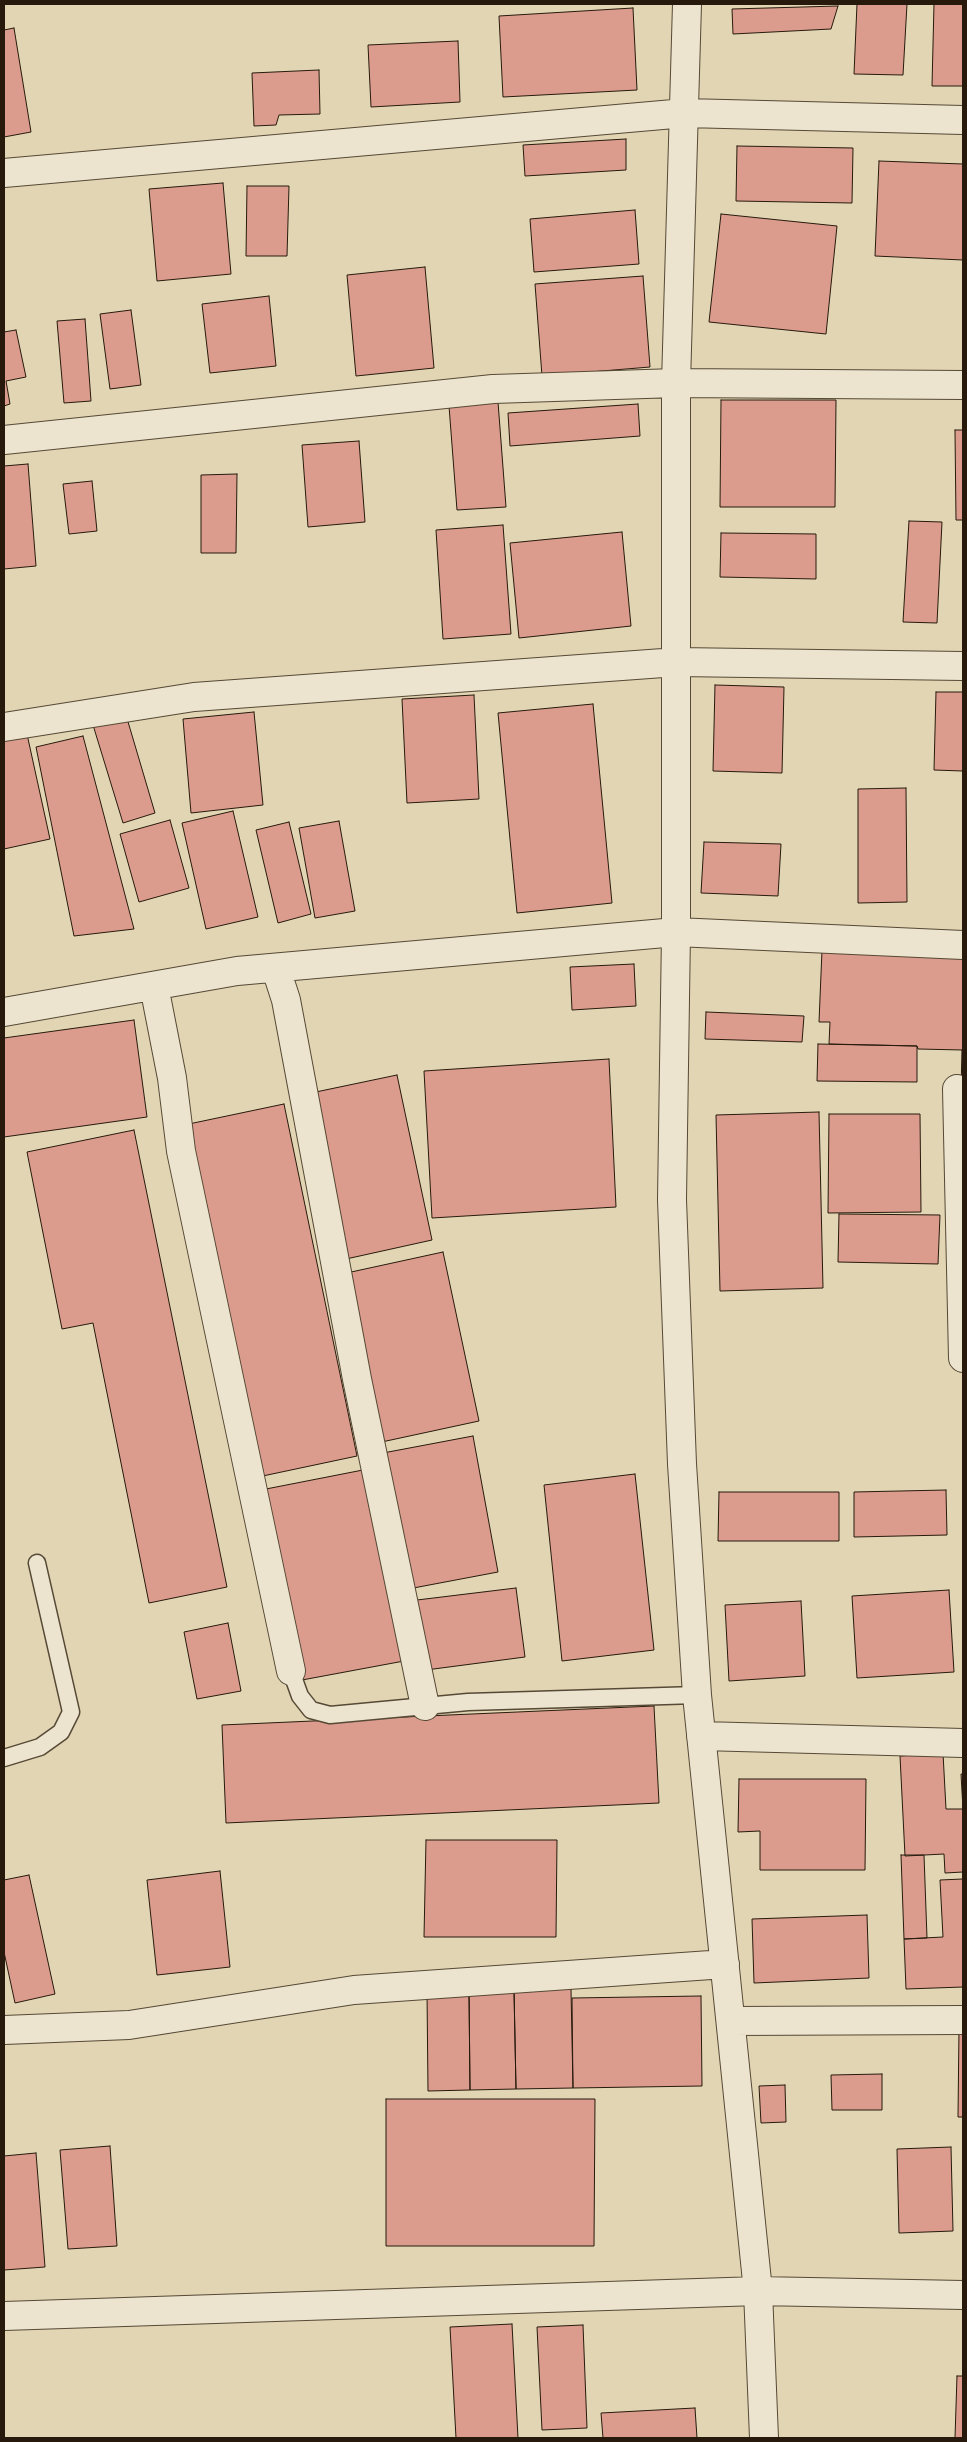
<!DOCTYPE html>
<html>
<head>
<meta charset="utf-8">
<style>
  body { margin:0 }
  #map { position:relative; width:967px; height:2442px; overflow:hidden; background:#e1d5b3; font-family:Vollkorn,serif }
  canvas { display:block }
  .frame { position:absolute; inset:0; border:5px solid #271a0c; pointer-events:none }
</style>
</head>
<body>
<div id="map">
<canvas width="967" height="2442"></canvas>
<div class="frame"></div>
</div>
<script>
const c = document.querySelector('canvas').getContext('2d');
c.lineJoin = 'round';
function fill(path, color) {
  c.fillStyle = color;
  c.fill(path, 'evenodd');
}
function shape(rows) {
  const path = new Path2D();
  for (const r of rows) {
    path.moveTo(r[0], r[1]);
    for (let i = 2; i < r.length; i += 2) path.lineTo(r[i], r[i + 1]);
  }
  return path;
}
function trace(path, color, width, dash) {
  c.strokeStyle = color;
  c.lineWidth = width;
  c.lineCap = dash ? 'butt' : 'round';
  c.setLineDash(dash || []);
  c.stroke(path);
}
const building = shape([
  [857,4,907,4,903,75,854,74,857,4],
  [934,4,963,4,963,86,932,86,934,4],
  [838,6,831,29,733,34,732,9,838,6],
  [633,8,637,90,503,97,499,16,633,8],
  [14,28,31,132,4,137,4,30,14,28],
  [458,41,460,102,371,107,368,45,458,41],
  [319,70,320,114,279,115,276,125,254,126,252,73,319,70],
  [626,139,626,170,525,176,523,145,626,139],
  [737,146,853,148,852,203,736,201,737,146],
  [879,161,963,164,963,260,875,256,879,161],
  [223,183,231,274,157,281,149,189,223,183],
  [247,186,289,186,287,256,246,256,247,186],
  [635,210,639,264,534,272,530,219,635,210],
  [721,214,837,226,826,334,709,322,721,214],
  [425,267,434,368,356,376,347,275,425,267],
  [643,276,650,367,542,376,535,284,643,276],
  [269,296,276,366,210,373,202,304,269,296],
  [131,310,141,385,110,389,100,314,131,310],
  [85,319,91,401,64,403,57,321,85,319],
  [16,330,26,377,6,381,10,404,4,406,4,332,16,330],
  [721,400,836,400,835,507,720,507,721,400],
  [498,402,506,507,457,510,449,406,498,402],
  [638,404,640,436,510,446,508,413,638,404],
  [955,430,963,430,963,520,956,520,955,430],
  [359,441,365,522,308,527,302,445,359,441],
  [28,464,36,566,4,569,4,466,28,464],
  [237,474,236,553,201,553,201,475,237,474],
  [92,481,97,531,69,534,63,484,92,481],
  [909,521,942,522,937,623,903,622,909,521],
  [503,525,511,634,443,639,436,530,503,525],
  [622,532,631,626,519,638,510,543,622,532],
  [721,533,816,534,816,579,720,577,721,533],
  [715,685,784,687,782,773,713,771,715,685],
  [936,692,963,692,963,771,934,770,936,692],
  [474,695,479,799,407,803,402,699,474,695],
  [593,704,612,903,517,913,498,713,593,704],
  [254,712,263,805,191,813,183,719,254,712],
  [126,715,155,813,123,823,93,725,126,715],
  [25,725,50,839,4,849,4,729,25,725],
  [83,736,134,929,74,936,36,747,83,736],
  [906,788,907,902,858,903,858,789,906,788],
  [233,811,258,917,206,929,182,823,233,811],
  [170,820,189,888,139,902,120,834,170,820],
  [339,821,355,911,315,918,299,828,339,821],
  [289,822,311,914,278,923,256,830,289,822],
  [704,842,781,844,778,896,701,893,704,842],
  [822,950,963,956,963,1050,918,1049,917,1046,829,1044,830,1022,819,1022,822,950],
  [634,964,636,1006,572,1010,570,967,634,964],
  [706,1012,804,1016,802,1042,705,1039,706,1012],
  [134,1020,147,1117,4,1137,4,1038,134,1020],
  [818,1044,917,1046,917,1082,817,1081,818,1044],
  [962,1050,963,1050,963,1131,960,1131,962,1050],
  [609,1059,616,1207,432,1218,424,1071,609,1059],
  [397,1075,432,1240,346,1259,311,1093,397,1075],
  [284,1104,357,1456,258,1477,184,1125,284,1104],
  [819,1112,823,1288,720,1291,716,1115,819,1112],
  [829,1114,920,1114,921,1212,828,1213,829,1114],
  [134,1130,227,1587,149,1603,93,1323,62,1329,27,1152,134,1130],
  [839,1214,940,1215,938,1264,838,1262,839,1214],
  [443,1252,479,1421,377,1443,342,1274,443,1252],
  [473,1436,498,1572,408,1589,383,1453,473,1436],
  [368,1469,404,1661,302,1680,266,1489,368,1469],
  [635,1474,654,1650,562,1661,544,1485,635,1474],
  [946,1490,947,1535,854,1537,854,1492,946,1490],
  [719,1492,839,1492,839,1541,718,1541,719,1492],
  [516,1588,525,1657,426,1670,417,1600,516,1588],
  [949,1590,954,1672,857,1678,852,1596,949,1590],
  [801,1601,805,1676,729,1681,725,1605,801,1601],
  [228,1623,241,1691,197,1699,184,1632,228,1623],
  [654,1706,659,1803,226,1823,222,1725,654,1706],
  [943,1753,946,1809,963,1809,961,1774,963,1774,963,1872,945,1873,944,1854,905,1856,900,1756,943,1753],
  [739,1779,866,1779,865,1870,760,1870,760,1831,738,1832,739,1779],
  [426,1840,557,1840,556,1937,424,1937,426,1840],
  [901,1855,924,1855,927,1938,904,1939,901,1855],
  [220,1871,230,1967,157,1975,147,1880,220,1871],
  [29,1875,55,1994,15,2003,4,1952,4,1880,29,1875],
  [963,1879,963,1987,906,1989,904,1939,943,1937,940,1880,963,1879],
  [867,1915,869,1978,754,1983,752,1919,867,1915],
  [571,1989,573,2088,516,2089,514,1990,571,1989],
  [514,1990,516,2089,470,2090,469,1991,514,1990],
  [427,1991,469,1991,470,2090,428,2091,427,1991],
  [701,1996,702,2086,573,2088,572,1998,701,1996],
  [959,2028,963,2028,963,2117,958,2117,959,2028],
  [882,2074,882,2110,832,2110,831,2075,882,2074],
  [785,2085,786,2122,761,2123,759,2086,785,2085],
  [386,2099,595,2099,594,2246,386,2246,386,2099],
  [110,2146,117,2246,68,2249,60,2150,110,2146],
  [951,2147,953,2231,899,2233,897,2149,951,2147],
  [36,2153,45,2267,4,2270,4,2156,36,2153],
  [512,2324,518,2438,456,2438,450,2327,512,2324],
  [583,2325,587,2428,542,2430,537,2327,583,2325],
  [957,2376,963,2376,963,2438,955,2438,957,2376],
  [695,2408,697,2438,603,2438,601,2413,695,2408]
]);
fill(building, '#db9c8e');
trace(building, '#271a0c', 1);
const lane = shape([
  [291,1671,300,1696,311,1710,330,1715,468,1702,697,1695],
  [4,1758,40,1747,61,1732,71,1712,37,1563]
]);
const street = shape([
  [687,4,676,383,676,932,672,1200,682,1464,697,1695,758,2291,764,2438],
  [4,173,685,113,963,120],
  [4,440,493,389,676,383,963,385],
  [4,727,194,697,677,662,963,666],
  [276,969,286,1000,357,1379,425,1706],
  [154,986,172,1078,181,1151,291,1671],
  [4,1012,237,971,676,932,963,945],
  [957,1089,963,1358],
  [701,1736,963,1743],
  [731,2021,963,2020],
  [4,2030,129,2025,354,1990,725,1964],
  [4,2316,758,2291,963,2295]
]);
trace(lane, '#564936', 19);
trace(street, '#564936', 30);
trace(lane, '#ece4ce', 16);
trace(street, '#ece4ce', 28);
</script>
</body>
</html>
